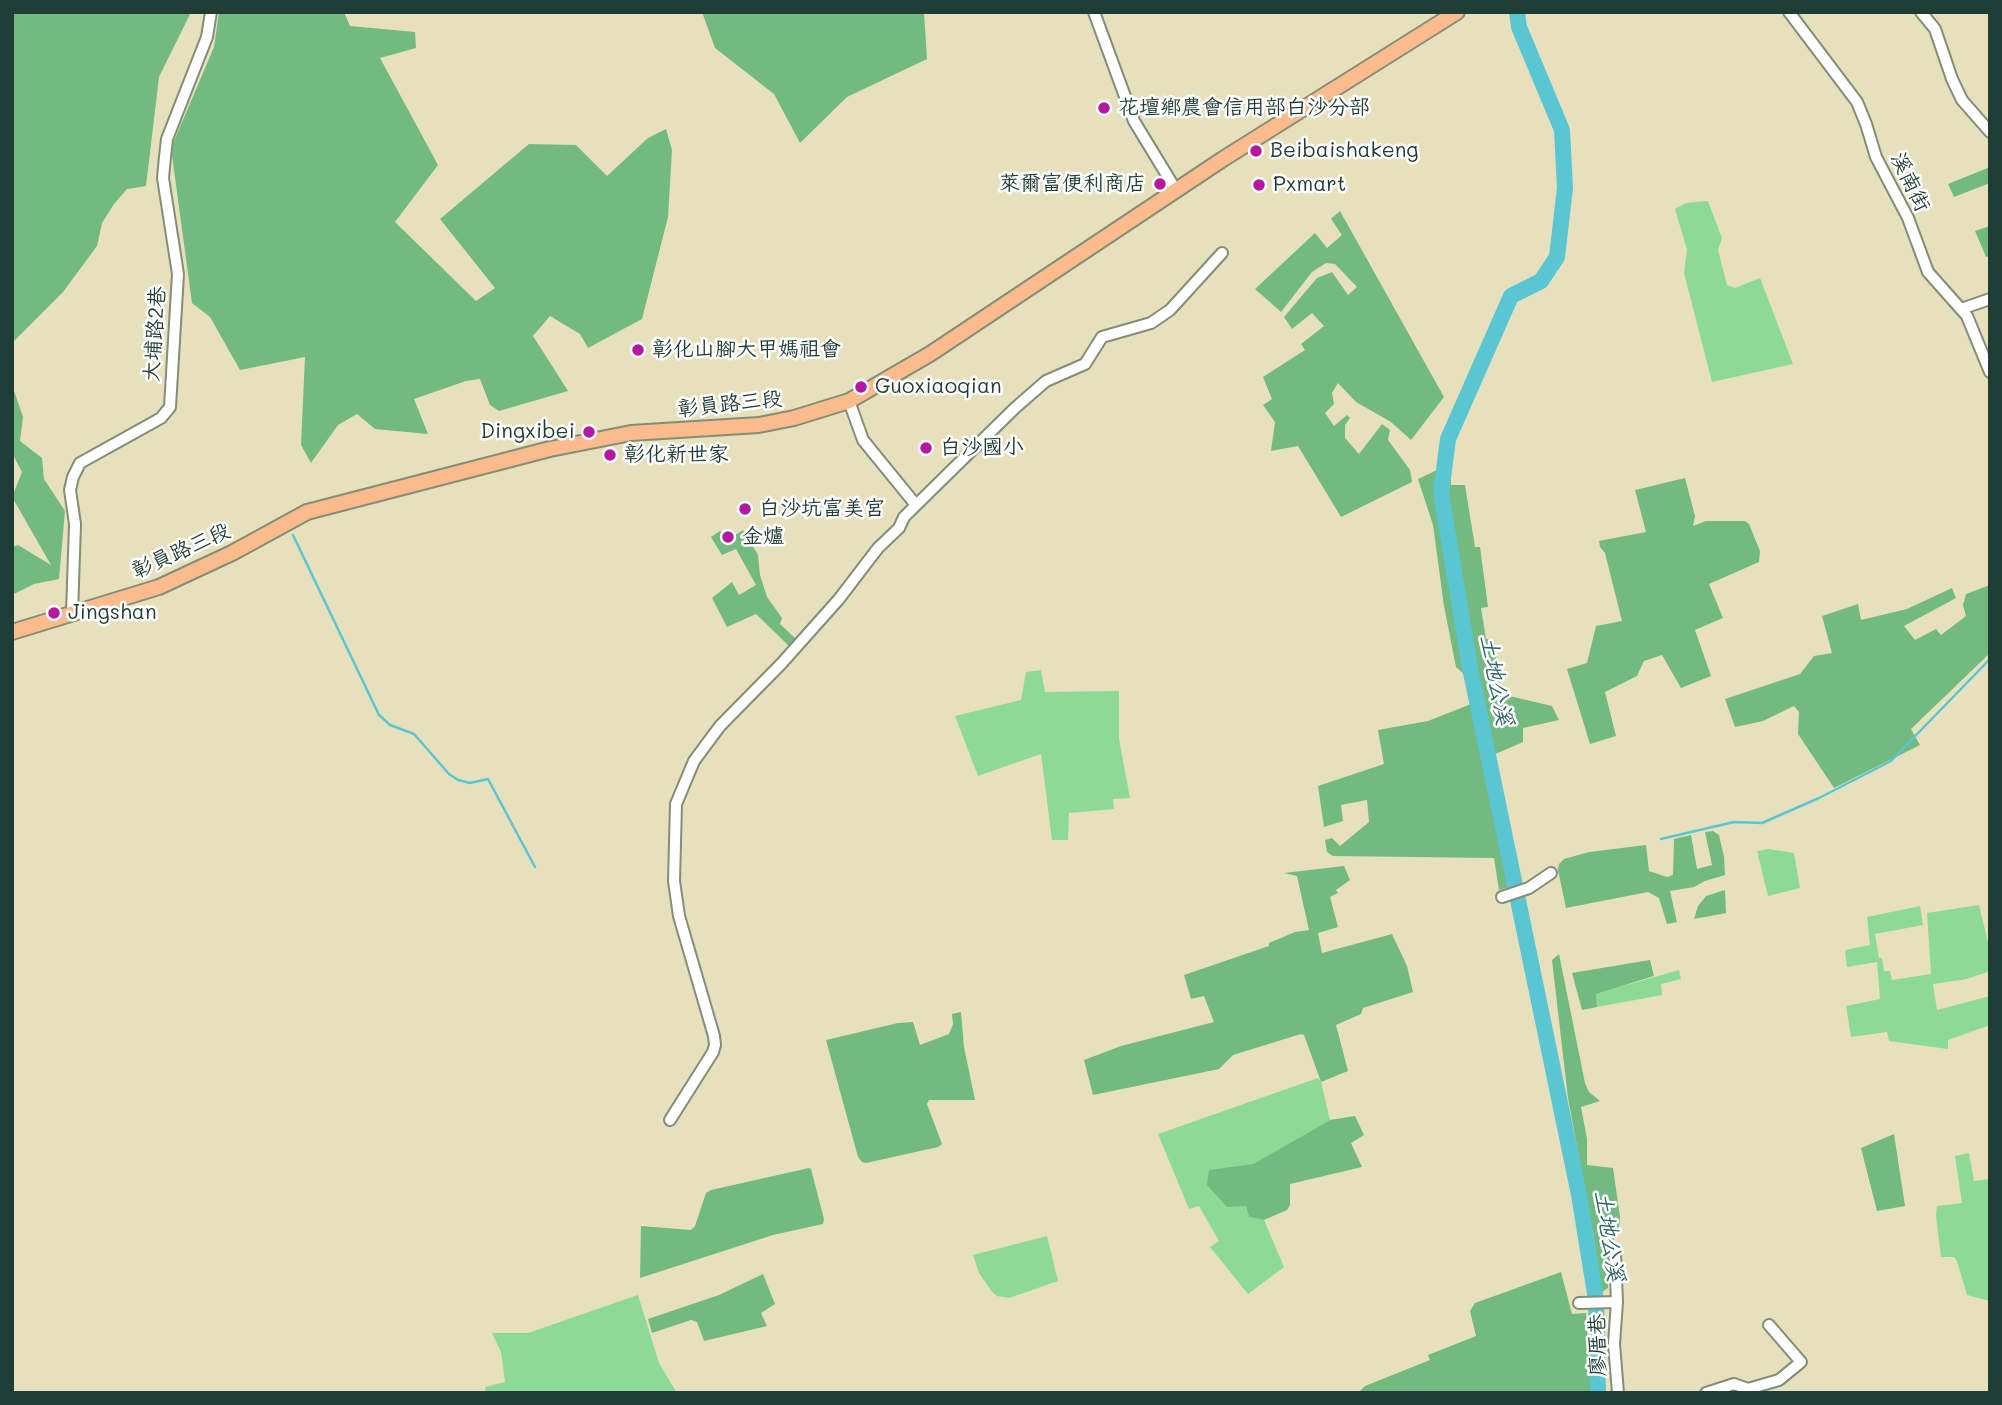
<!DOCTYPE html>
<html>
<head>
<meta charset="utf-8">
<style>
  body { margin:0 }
  #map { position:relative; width:2002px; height:1405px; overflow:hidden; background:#e7e0bc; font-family:Mali,sans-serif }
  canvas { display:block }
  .frame { position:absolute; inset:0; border:14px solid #1f3d34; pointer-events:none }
</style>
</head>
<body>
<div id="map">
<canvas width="2002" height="1405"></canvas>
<div class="frame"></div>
</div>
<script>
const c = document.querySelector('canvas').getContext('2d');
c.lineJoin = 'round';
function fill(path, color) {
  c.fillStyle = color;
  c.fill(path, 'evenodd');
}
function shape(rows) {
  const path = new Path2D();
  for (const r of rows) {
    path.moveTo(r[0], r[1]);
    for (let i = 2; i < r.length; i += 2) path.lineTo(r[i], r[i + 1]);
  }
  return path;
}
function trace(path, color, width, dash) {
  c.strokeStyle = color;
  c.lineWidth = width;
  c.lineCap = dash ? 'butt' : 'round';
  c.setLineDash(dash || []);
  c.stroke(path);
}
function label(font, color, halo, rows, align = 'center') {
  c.font = font + ' Mali,"LXGW WenKai TC",sans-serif';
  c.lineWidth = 5;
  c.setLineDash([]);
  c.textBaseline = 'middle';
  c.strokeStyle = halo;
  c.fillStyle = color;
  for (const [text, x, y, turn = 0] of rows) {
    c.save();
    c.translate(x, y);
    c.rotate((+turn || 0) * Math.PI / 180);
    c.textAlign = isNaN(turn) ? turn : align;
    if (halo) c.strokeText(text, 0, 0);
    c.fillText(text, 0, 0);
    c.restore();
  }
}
fill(shape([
  [1708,201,1722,238,1718,250,1727,285,1735,288,1760,278,1793,364,1712,382,1684,273,1687,250,1675,209,1686,203],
  [1041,670,1045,692,1119,691,1119,739,1130,798,1113,799,1114,809,1069,813,1068,840,1052,840,1041,754,978,776,955,716,1021,700,1026,672],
  [1769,849,1794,853,1800,888,1768,896,1757,851],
  [1920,906,1923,925,1875,934,1879,958,1882,958,1884,971,1890,971,1892,980,1931,974,1927,913,1979,905,1990,950,1990,971,1967,979,1933,984,1937,1010,1990,996,1990,1025,1948,1040,1948,1049,1889,1041,1887,1032,1851,1037,1846,1006,1880,999,1877,962,1847,967,1845,950,1870,945,1867,917],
  [1679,970,1681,979,1661,984,1662,995,1597,1007,1595,994],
  [1318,1078,1321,1082,1330,1120,1253,1164,1246,1206,1249,1217,1264,1220,1284,1267,1248,1294,1210,1247,1219,1241,1199,1206,1189,1209,1158,1134],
  [1969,1153,1974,1181,1990,1179,1990,1301,1967,1295,1957,1261,1954,1257,1941,1257,1936,1216,1937,1206,1962,1203,1955,1156],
  [1047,1236,1058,1281,1009,1298,997,1296,992,1292,979,1273,973,1255],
  [638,1295,659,1363,677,1393,486,1393,485,1387,505,1382,501,1352,492,1333,528,1333]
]), '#8dda97');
fill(shape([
  [12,12,191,12,159,77,146,186,127,189,114,204,102,223,97,246,63,292,12,343],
  [219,12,344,12,350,26,415,32,416,48,380,58,438,165,395,222,476,301,495,288,440,219,529,144,576,145,607,176,648,138,666,129,672,150,668,217,642,319,588,348,580,334,550,316,533,336,568,391,499,411,490,405,480,379,466,381,414,399,428,434,375,429,357,414,338,425,311,463,301,445,305,357,240,370,210,317,192,303,171,148,214,47],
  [702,12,924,12,927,59,847,97,800,143,774,94,715,48],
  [1990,167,1990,183,1954,197,1948,184],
  [1340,211,1444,397,1411,440,1391,422,1356,402,1338,383,1332,393,1334,404,1325,413,1334,426,1347,415,1350,418,1345,425,1345,438,1359,454,1382,424,1390,430,1388,440,1410,470,1412,482,1341,517,1298,446,1271,451,1275,422,1263,405,1272,399,1263,377,1305,350,1301,344,1324,326,1312,313,1292,329,1284,317,1317,278,1332,272,1348,295,1357,287,1335,264,1326,263,1312,272,1281,312,1255,289,1315,233,1327,248,1342,235,1331,219],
  [1990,226,1990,256,1986,257,1975,231],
  [12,385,23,417,20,441,42,458,44,479,65,511,59,579,34,584,12,595,12,547,18,545,51,565,12,497,22,472,12,453],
  [1450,464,1451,485,1465,485,1475,547,1480,547,1488,607,1481,608,1486,639,1494,640,1501,694,1552,706,1559,720,1523,728,1523,742,1493,755,1512,886,1499,890,1494,858,1333,856,1327,852,1325,840,1332,838,1340,846,1369,822,1367,800,1341,805,1343,821,1324,827,1318,786,1384,764,1378,730,1428,721,1471,704,1466,676,1456,667,1444,606,1433,525,1418,479],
  [1685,478,1695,516,1693,526,1706,521,1745,521,1749,524,1760,551,1759,562,1709,584,1723,618,1695,630,1711,676,1681,688,1662,655,1644,661,1637,676,1605,692,1616,736,1590,744,1567,669,1587,663,1596,626,1622,621,1605,553,1600,547,1599,541,1646,532,1635,490],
  [743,530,758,555,760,575,767,597,782,618,780,624,796,639,789,646,756,614,727,627,712,598,732,582,739,595,756,585,736,549,722,555,711,537,720,531,729,539],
  [1990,585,1990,653,1911,729,1920,745,1834,788,1798,734,1799,712,1794,706,1763,721,1735,727,1725,699,1800,674,1814,656,1832,653,1822,616,1858,604,1861,620,1907,609,1952,588,1956,598,1904,626,1915,640,1936,629,1941,635,1966,616,1963,605,1966,594],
  [1713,831,1719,835,1724,857,1725,875,1705,881,1694,887,1670,891,1677,922,1667,924,1659,898,1648,892,1566,908,1558,870,1559,864,1564,859,1589,852,1646,845,1649,871,1667,877,1673,875,1674,839,1691,835,1697,869,1712,865,1705,832],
  [1344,866,1350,880,1336,890,1338,893,1330,897,1338,927,1318,933,1322,953,1392,934,1407,966,1413,992,1363,1008,1361,1014,1336,1025,1348,1071,1321,1082,1304,1035,1301,1034,1233,1055,1219,1069,1093,1095,1084,1060,1121,1046,1214,1022,1204,996,1191,999,1184,975,1269,946,1269,943,1295,932,1309,930,1297,876,1284,873],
  [1725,890,1726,913,1694,919,1698,906,1706,896],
  [1559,954,1585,1083,1589,1092,1600,1101,1581,1107,1587,1139,1587,1165,1613,1168,1620,1217,1619,1228,1609,1250,1608,1288,1600,1293,1594,1238,1568,1098,1552,960],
  [1650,960,1654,976,1596,994,1597,1007,1582,1010,1572,973],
  [961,1012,964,1047,975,1100,929,1100,927,1104,942,1144,938,1147,866,1163,862,1162,858,1157,826,1040,898,1023,913,1022,920,1045,949,1034,953,1024,952,1014],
  [1355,1116,1364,1135,1351,1143,1362,1167,1290,1184,1290,1205,1287,1210,1264,1220,1249,1217,1246,1206,1227,1207,1207,1185,1209,1170,1253,1164,1330,1120],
  [1894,1134,1905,1206,1877,1211,1861,1148],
  [809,1168,811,1169,824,1219,823,1224,773,1235,640,1278,641,1226,691,1230,695,1226,706,1193,711,1190],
  [1561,1272,1572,1314,1586,1313,1591,1393,1358,1393,1365,1386,1430,1360,1428,1355,1476,1336,1470,1311,1475,1303],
  [763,1274,775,1304,761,1313,767,1326,704,1341,697,1322,691,1320,652,1333,648,1319,719,1295]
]), '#72ba80');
trace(shape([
  [293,535,379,715,390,725,414,734,449,774,458,780,470,783,488,779,535,867],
  [1661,839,1734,822,1762,823,1819,798,1891,761,1990,659]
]), '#5ac6d3', 2.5);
trace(shape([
  [1517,12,1519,27,1562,130,1565,188,1557,257,1541,281,1511,296,1448,439,1441,493,1470,668,1579,1195,1596,1300,1598,1393]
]), '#5ac6d3', 16);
const minor = shape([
  [1094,12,1134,121,1176,190],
  [1789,12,1857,102,1866,124,1876,157,1908,218,1928,272,1967,316,1990,372],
  [1921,12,1935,29,1952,79,1962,100,1990,132],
  [1961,309,1990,299],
  [849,401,863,440,916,505],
  [72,614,75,524,70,490,73,477,80,463,161,418,170,407,178,274,163,178,165,157,167,139,207,37,211,12],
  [1502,897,1529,888,1551,873],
  [670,1120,713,1052,715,1045,714,1036,679,916,674,881,676,804,694,761,720,726,782,663,839,599,878,548,899,528,904,517,1015,408,1046,381,1085,364,1102,337,1151,323,1170,310,1222,253],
  [1615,1254,1617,1302,1614,1344,1618,1393],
  [1579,1303,1617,1302],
  [1706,1393,1734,1384,1748,1389,1779,1380,1801,1362,1769,1325]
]);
const major = shape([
  [12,632,159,587,232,553,307,512,550,449,631,433,759,425,794,418,849,401,930,354,1223,159,1457,12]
]);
trace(minor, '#838e78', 14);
trace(major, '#838e78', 18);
trace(minor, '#fff', 10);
trace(major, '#fbbb8c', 14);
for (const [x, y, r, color] of [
  [1104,108,7,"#b5179e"],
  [1256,151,7,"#b5179e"],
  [1160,184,7,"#b5179e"],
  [1259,185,7,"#b5179e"],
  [638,350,7,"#b5179e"],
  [861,387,7,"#b5179e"],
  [589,432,7,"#b5179e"],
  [926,448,7,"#b5179e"],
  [610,455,7,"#b5179e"],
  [745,509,7,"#b5179e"],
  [728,537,7,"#b5179e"],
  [54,613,7,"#b5179e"]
]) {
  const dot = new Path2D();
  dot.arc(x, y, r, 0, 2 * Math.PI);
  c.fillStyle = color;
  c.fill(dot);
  trace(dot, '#fff', 2.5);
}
label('21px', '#1f3d34', '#fff', [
  ["花壇鄉農會信用部白沙分部",1118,108],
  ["Beibaishakeng",1270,151],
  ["萊爾富便利商店",1146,184,"right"],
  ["Pxmart",1273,185],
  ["彰化山腳大甲媽祖會",652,350],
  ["Guoxiaoqian",875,387],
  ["Dingxibei",575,432,"right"],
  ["白沙國小",940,448],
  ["彰化新世家",624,455],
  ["白沙坑富美宮",759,509],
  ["金爐",742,537],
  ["Jingshan",68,613]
], 'left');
label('21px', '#1f3d34', '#fff', [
  ["溪南街",1910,182,64],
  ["大埔路2巷",155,334,-86],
  ["彰員路三段",730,404,-6],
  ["彰員路三段",181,551,-24],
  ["廖厝巷",1598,1345,-91]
]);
label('italic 23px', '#316664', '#fff', [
  ["土地公溪",1496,680,79],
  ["土地公溪",1609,1236,81]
]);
</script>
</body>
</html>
